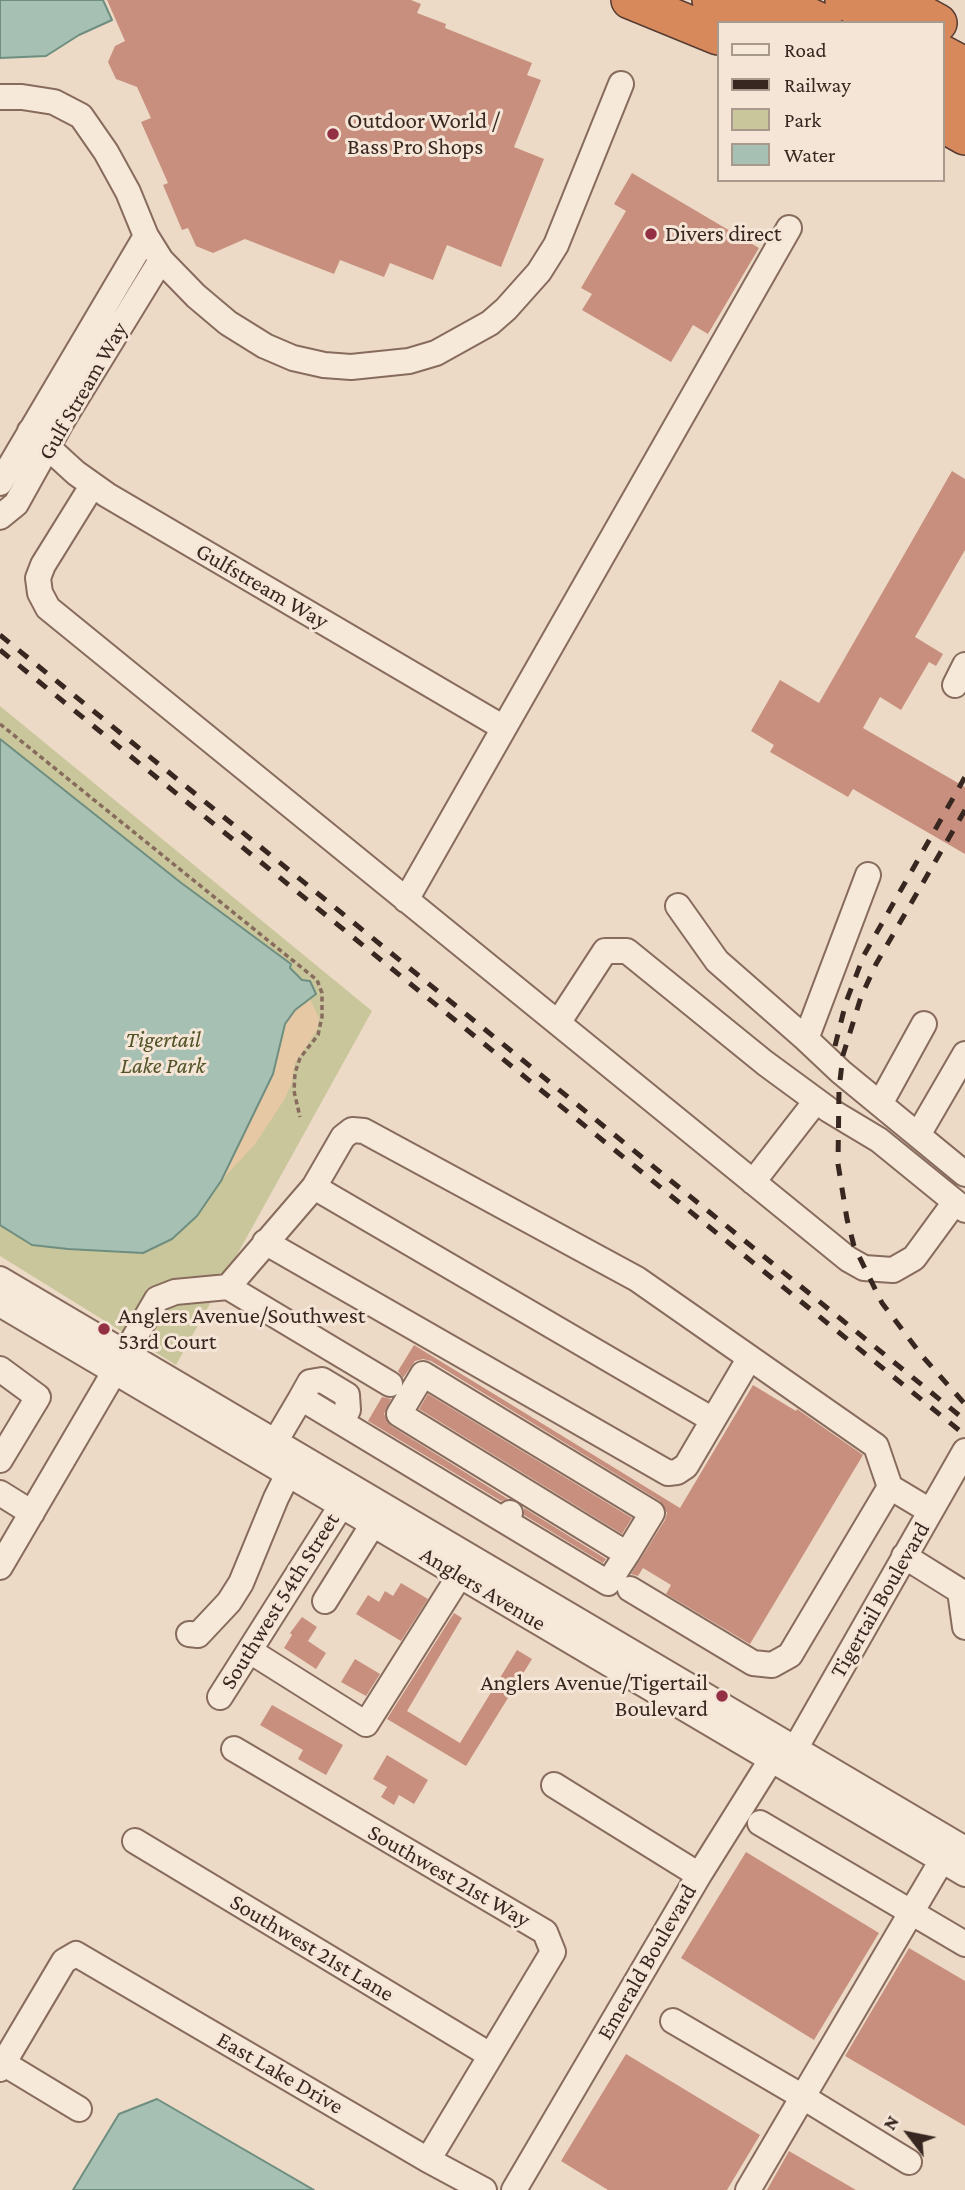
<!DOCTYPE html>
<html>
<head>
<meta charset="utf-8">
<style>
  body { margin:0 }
  #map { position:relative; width:965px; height:2190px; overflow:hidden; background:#ecdac6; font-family:"Crimson Pro",serif }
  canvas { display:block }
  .legend { position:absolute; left:717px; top:21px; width:228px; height:161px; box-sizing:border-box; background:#f4e5d6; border:2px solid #a9998d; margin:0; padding:9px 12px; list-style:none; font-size:21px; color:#382720 }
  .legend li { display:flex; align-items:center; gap:14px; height:35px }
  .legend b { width:35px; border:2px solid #a9998d }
  .north { position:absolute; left:874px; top:2099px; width:70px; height:70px; -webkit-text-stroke:5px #f4e5d6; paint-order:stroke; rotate:302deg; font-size:19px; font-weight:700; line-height:28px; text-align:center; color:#382720 }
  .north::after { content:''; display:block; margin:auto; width:24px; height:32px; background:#382720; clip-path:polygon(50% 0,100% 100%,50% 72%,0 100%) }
</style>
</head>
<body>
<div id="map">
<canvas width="965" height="2190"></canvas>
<ul class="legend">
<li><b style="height:9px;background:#f7e9d9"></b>Road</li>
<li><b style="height:9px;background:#382720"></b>Railway</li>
<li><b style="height:19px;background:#cac69b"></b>Park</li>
<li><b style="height:19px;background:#a7c0b4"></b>Water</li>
</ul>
<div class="north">N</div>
</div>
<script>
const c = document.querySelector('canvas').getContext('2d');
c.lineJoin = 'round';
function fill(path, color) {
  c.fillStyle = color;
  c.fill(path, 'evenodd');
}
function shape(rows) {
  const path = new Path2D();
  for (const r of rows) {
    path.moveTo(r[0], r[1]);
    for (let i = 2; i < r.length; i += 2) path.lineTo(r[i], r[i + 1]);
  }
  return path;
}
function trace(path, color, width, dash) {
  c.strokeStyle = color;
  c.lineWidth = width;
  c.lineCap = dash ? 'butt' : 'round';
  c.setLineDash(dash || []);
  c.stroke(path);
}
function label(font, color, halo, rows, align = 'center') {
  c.font = font + ' "Crimson Pro",serif';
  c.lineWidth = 6;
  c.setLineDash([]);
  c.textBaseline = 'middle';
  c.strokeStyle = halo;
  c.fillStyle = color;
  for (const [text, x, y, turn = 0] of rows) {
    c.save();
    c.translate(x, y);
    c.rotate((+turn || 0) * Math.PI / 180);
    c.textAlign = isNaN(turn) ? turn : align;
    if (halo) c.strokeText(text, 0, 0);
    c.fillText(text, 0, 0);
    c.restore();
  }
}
fill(shape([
  [0,706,372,1011,176,1365,0,1256]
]), '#cac69b');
fill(shape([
  [310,999,319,1018,317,1030,295,1063,291,1085,284,1100,255,1144,221,1181,273,1074,285,1024,295,1010]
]), '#e7c8a5');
const water = shape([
  [0,0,103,0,112,20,79,35,46,56,0,58,0,0],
  [0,739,180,882,291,964,290,968,302,980,310,981,316,994,295,1010,285,1024,273,1074,221,1181,197,1216,172,1239,143,1253,68,1249,32,1245,0,1225,0,739],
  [157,2099,314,2190,73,2190,119,2114,157,2099]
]);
fill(water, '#a7c0b4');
trace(water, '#6e8e80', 2);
fill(shape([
  [107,0,411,0,421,4,417,13,446,24,445,28,532,63,527,75,541,80,514,147,544,159,501,267,447,245,433,280,390,263,384,277,340,260,334,274,245,239,213,253,196,246,188,228,182,230,163,185,168,183,141,122,151,118,137,87,116,79,108,62,115,46,125,41],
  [632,173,759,248,708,334,693,325,671,362,582,310,592,294,581,288,626,211,614,204],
  [952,471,965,479,965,550,915,637,943,654,936,666,929,662,901,710,880,697,863,728,965,787,965,854,853,789,848,797,770,752,774,745,751,731,780,680,819,703],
  [414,1345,680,1508,753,1385,796,1411,797,1409,863,1455,750,1644,666,1594,671,1585,643,1568,638,1576,631,1574,665,1520,667,1513,660,1501,431,1361,423,1359,415,1361,403,1378,398,1371],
  [428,1394,632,1518,622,1534,419,1409],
  [382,1397,391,1399,384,1414,391,1426,508,1499,501,1501,368,1421],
  [524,1508,606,1559,603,1563,524,1515],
  [401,1583,428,1599,401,1641,356,1614,368,1595,379,1602,385,1591,393,1596],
  [454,1613,462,1618,407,1711,460,1743,517,1650,532,1659,466,1766,387,1719],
  [302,1617,317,1627,308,1641,326,1653,316,1669,284,1648,292,1635,290,1633],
  [355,1659,380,1674,366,1696,341,1682],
  [272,1705,343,1745,326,1775,298,1759,303,1750,260,1725],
  [387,1755,428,1780,414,1804,399,1795,394,1805,381,1797,387,1787,373,1779],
  [746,1852,879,1933,814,2040,681,1958],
  [909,1948,965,1981,965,2126,845,2056],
  [626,2054,760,2135,727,2190,608,2190,561,2161],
  [789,2151,856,2190,767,2190]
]), '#c88f7e');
const minor = shape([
  [0,97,22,97,54,102,81,116,106,152,128,192,146,236,161,260,196,296,228,323,265,346,293,358,324,365,351,367,409,361,436,353,490,323,506,309,539,272,556,245,621,84],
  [30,431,76,473,107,495,504,728],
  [0,483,146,236],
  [92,486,43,565,38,578,40,593,48,608,848,1259,864,1268,893,1270,914,1258,955,1202],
  [0,517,16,504,61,423,161,260],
  [955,685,965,665],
  [868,875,806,1039,841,1072,965,1174],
  [406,900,789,228],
  [678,906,717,961,806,1039],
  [558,1023,605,951,627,951,765,1063,829,1110,879,1140,965,1210],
  [880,1104,924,1024],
  [918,1135,965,1054],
  [753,1182,816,1101],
  [314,1187,713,1420],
  [265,1242,668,1473,677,1472,686,1466,749,1359],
  [0,1279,965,1849],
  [228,1287,390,1384],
  [0,1304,965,1874],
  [0,1369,38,1397,0,1460],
  [301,1398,310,1382,322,1380,347,1395,348,1410,341,1421],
  [275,1442,301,1398,505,1521,510,1513],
  [0,1493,32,1513],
  [505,1521,608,1583,627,1554,652,1513,423,1374,399,1414,627,1554],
  [904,1556,960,1591,965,1627],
  [0,1567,157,1299,175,1292,228,1287,314,1187,343,1137,352,1130,364,1131,637,1279,876,1446,890,1487,930,1511],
  [630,1589,753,1663,772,1665,790,1655,890,1487],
  [325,1601,373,1524],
  [189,1634,198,1635,229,1602,241,1583,276,1498,288,1474],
  [250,1651,366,1724,460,1575],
  [220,1697,341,1506],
  [234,1749,545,1932,553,1952,428,2160],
  [795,1749,965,1451],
  [554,1785,699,1875],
  [760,1823,965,1944],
  [135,1841,490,2055],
  [673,2021,803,2097,909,2162],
  [3,2063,79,2109],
  [0,2069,64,1961,76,1954,428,2160,484,2190],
  [514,2190,699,1875,771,1760,785,1754],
  [748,2190,942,1860]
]);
const highway = shape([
  [630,0,718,36],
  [711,0,759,23],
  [772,0,823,23],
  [844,0,886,23],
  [896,0,938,23],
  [942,54,965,66],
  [942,89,965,102],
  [942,123,965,136]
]);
trace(minor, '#876b5d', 28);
trace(highway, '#553b31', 40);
trace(shape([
  [0,724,317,980,322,993,322,1017,318,1035,300,1058,295,1073,294,1091,300,1117]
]), '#876b5d', 3.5, [5, 3.5]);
trace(minor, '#f7e9d9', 24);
trace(highway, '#d7895c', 37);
trace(shape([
  [0,635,965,1420],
  [0,650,965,1435],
  [965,810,876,964,861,997,843,1055,839,1089,838,1164,847,1219,854,1246,882,1303,923,1357,965,1404],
  [835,1046,846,1002,864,955,965,777]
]), '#382720', 5, [12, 12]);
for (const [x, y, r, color] of [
  [333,134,7,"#933044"],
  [651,234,7,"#933044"],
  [104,1329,7,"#933044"],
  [722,1696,7,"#933044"]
]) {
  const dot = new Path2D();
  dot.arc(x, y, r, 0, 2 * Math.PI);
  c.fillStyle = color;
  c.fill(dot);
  trace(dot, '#f4e5d6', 2.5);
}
label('23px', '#382720', '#f4e5d6', [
  ["Outdoor World /",347,121],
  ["Bass Pro Shops",347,147],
  ["Divers direct",665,234],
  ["Anglers Avenue/Southwest",118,1316],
  ["53rd Court",118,1342],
  ["Anglers Avenue/Tigertail",708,1683,"right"],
  ["Boulevard",708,1709,"right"]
], 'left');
label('23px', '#382720', '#f4e5d6', [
  ["Gulf Stream Way",83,391,-60],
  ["Gulfstream Way",262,586,30],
  ["Anglers Avenue",483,1589,31],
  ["Tigertail Boulevard",880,1600,-60],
  ["Southwest 54th Street",280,1601,-58],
  ["Southwest 21st Way",449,1876,30],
  ["Southwest 21st Lane",312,1948,31],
  ["Emerald Boulevard",647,1962,-60],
  ["East Lake Drive",280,2073,30]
]);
label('italic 23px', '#515327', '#f4e5d6', [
  ["Tigertail",163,1040],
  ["Lake Park",163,1066]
]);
</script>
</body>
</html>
